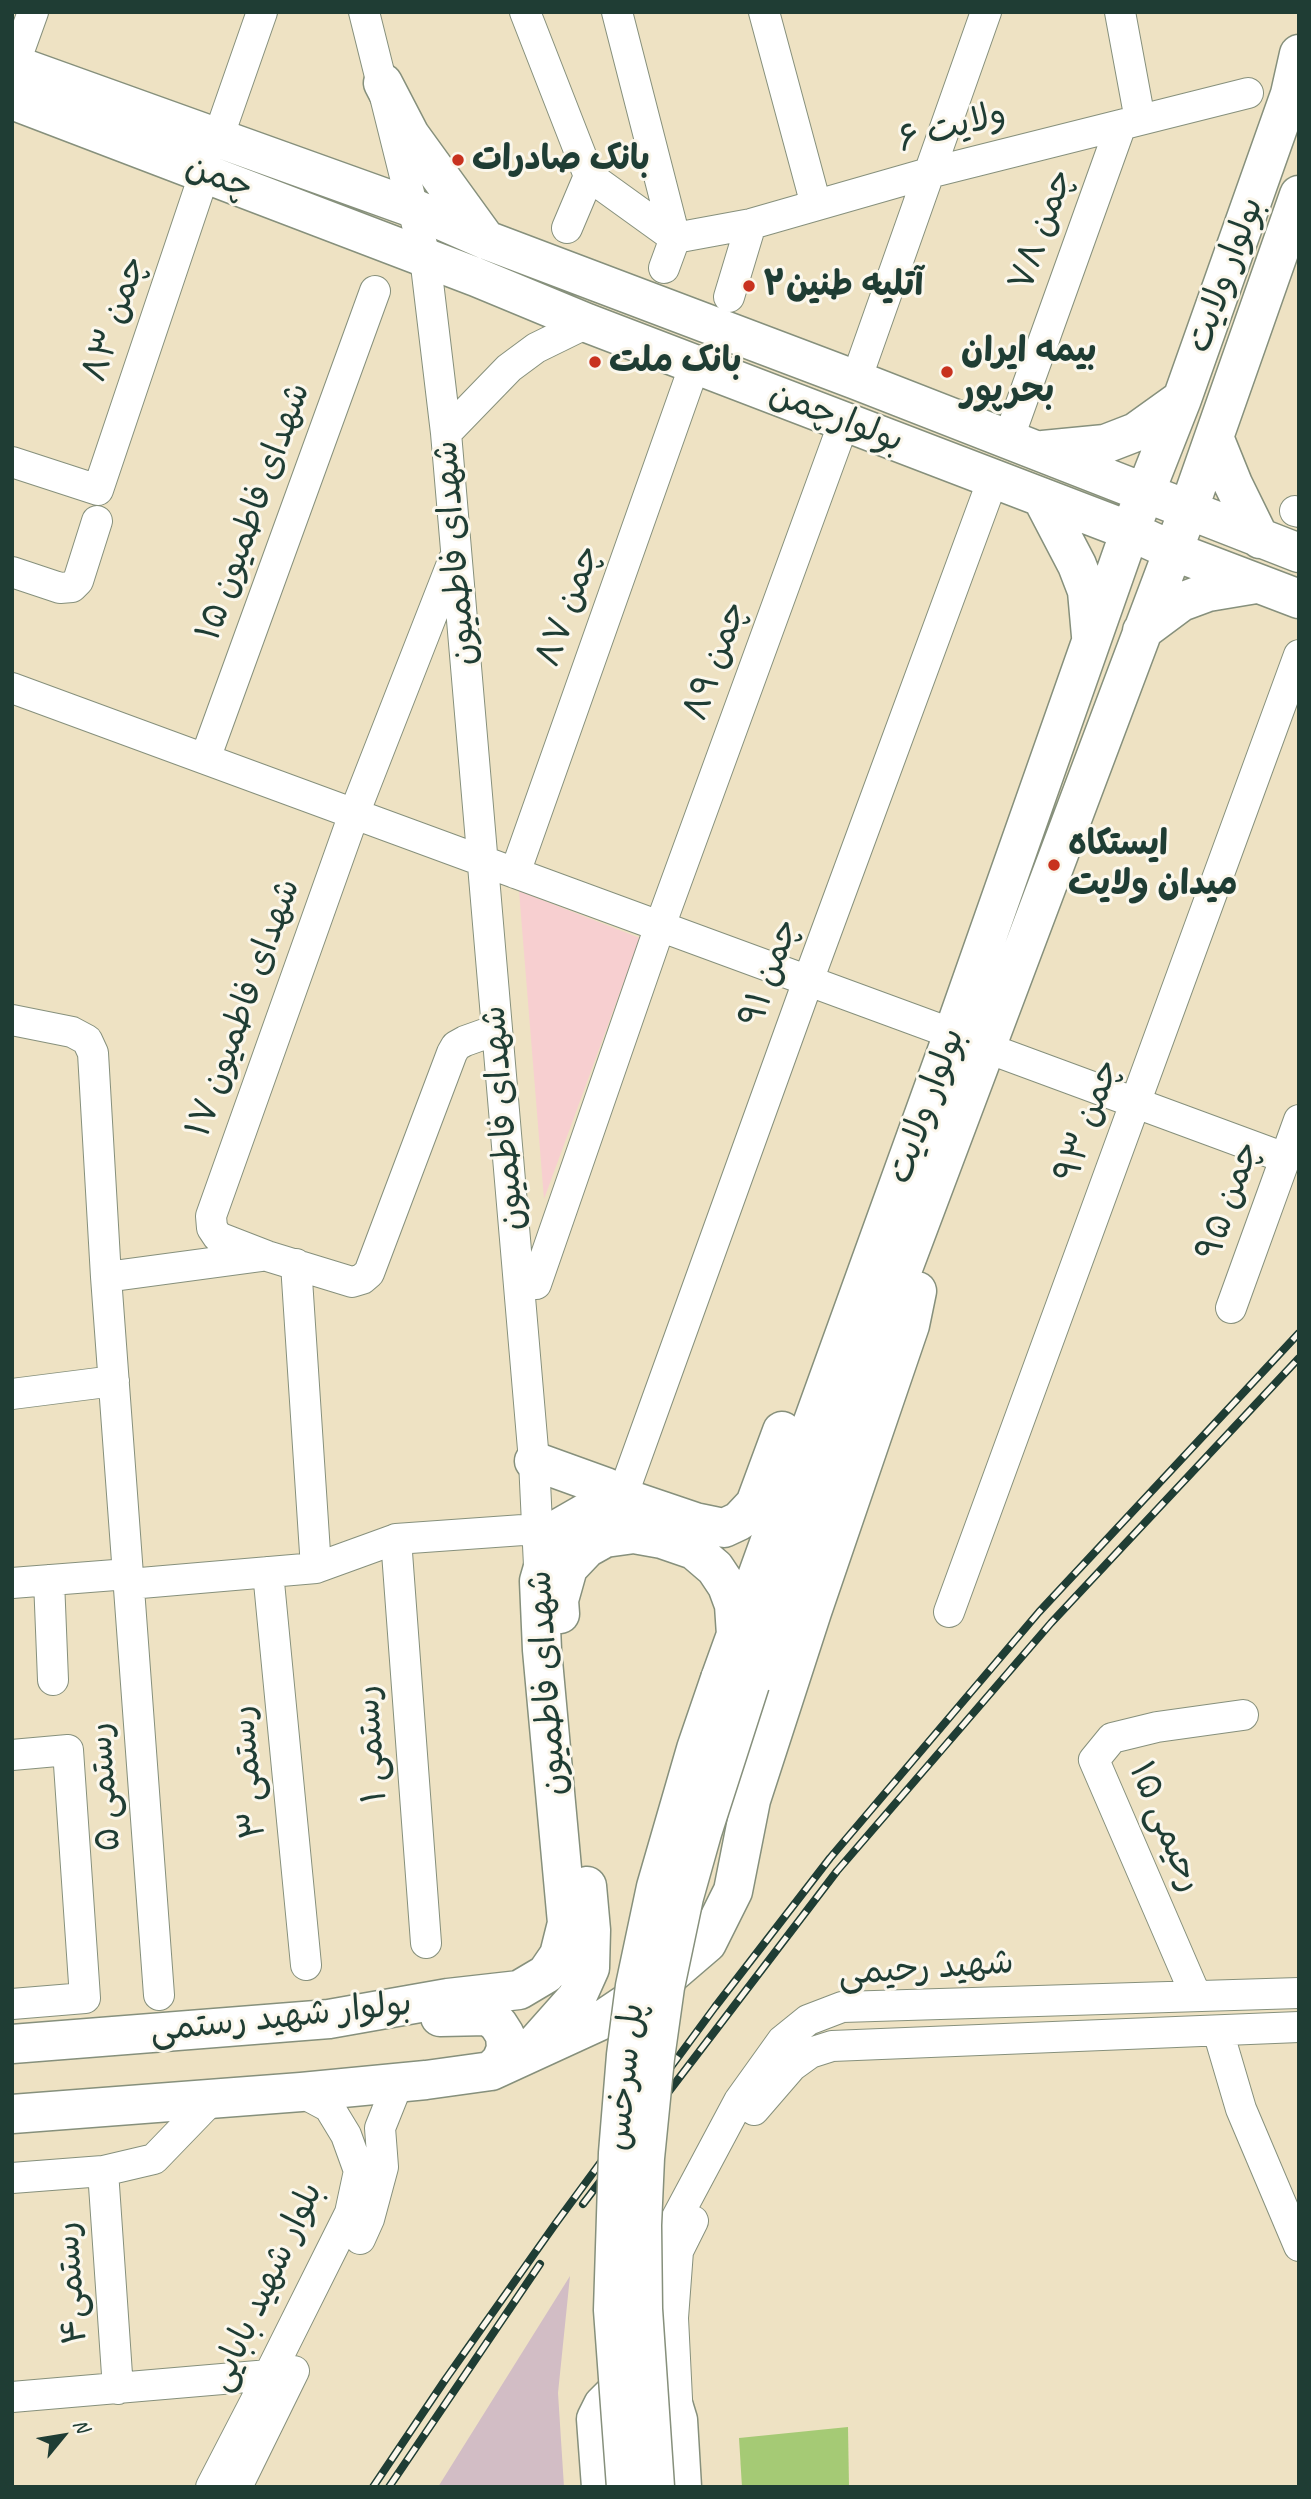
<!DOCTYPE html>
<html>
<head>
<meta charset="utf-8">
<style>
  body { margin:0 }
  #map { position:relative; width:1311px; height:2499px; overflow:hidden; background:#eee2c3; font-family:Caveat,sans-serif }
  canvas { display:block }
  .frame { position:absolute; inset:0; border:14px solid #1f3d34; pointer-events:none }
  .north { position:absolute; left:28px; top:2401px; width:70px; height:70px; -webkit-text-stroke:5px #fbf7ec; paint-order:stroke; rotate:60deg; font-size:19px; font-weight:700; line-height:28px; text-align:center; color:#1f3d34 }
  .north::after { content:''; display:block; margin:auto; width:24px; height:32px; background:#1f3d34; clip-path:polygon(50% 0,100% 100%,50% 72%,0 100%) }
</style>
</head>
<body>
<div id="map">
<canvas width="1311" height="2499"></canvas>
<div class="frame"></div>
<div class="north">N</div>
</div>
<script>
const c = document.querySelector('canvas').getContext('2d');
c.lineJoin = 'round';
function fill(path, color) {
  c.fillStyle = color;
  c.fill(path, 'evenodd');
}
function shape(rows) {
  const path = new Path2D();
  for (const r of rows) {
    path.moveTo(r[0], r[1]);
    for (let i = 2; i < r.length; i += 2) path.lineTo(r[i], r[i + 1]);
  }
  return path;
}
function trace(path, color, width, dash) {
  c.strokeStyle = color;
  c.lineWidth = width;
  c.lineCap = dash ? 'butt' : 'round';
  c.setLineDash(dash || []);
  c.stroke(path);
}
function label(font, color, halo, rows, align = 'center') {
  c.font = font + ' Caveat,"Playpen Sans Arabic",sans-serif';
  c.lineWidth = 6;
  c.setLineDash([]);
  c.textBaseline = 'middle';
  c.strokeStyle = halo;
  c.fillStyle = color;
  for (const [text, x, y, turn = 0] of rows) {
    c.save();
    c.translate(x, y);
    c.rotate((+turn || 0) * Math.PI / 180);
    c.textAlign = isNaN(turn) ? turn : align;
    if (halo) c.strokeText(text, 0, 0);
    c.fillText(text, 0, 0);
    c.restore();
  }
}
fill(shape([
  [519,891,640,938,544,1199]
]), '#f7cfd0');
fill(shape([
  [570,2276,558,2393,564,2487,438,2487]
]), '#d2bdc5');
fill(shape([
  [848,2427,849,2487,742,2487,739,2438]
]), '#a5ca75');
const minor = shape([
  [364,12,425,257,446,433,534,1461,539,1566],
  [525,12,589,176,567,228],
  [617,12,675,238],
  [764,12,816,205],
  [1120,12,1140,120],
  [14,65,33,12],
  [218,138,262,12],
  [589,176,675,238],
  [675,238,751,224,929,173,1248,93],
  [664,268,675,238],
  [729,297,751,224],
  [856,380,986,12],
  [446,433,509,368,536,348,587,323],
  [1008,440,1121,125],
  [12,462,98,490,205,172],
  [1295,511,1299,512],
  [453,561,354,814,211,1216,212,1228,218,1237,267,1256,352,1282,362,1279,369,1273,452,1053,456,1046,465,1041,496,1030],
  [12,572,60,588,72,587,78,581,97,521],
  [12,688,953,1034],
  [205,759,375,291],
  [515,873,695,364],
  [12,1020,72,1032,87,1040,93,1053,106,1277,159,1995],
  [987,1048,1285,1158],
  [296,1264,316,1568],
  [106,1277,262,1256],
  [536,1284,660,926,844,422],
  [1231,1308,1299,1120],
  [12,1394,114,1381],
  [623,1494,808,981,993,479],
  [396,1539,426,1943],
  [268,1572,306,1965],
  [49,1580,53,1680],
  [12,1583,128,1574],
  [129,1584,316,1568,396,1539,537,1529],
  [949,1612,1299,655],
  [12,1755,68,1750,85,1998,12,2004],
  [1196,1996,1094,1760,1112,1738,1157,1727,1243,1715],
  [1218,2031,1241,2109,1299,2246],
  [754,2110,792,2066,810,2053,832,2046,1299,2027],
  [103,2171,118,2389],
  [12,2178,103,2171,154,2159,212,2099],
  [360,2239,369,2219,383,2167,380,2128,398,2083],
  [643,2281,739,2101,782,2041,808,2020,842,2007,1299,1993],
  [12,2397,269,2375],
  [678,2419,673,2318,678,2251,693,2221],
  [211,2487,269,2375,350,2213,359,2171,346,2135,329,2107,301,2092],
  [237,2487,294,2371]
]);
const major = shape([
  [12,64,413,208,486,240,856,380,1299,553],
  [383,83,410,135,486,240],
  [12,100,476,277,587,323,1130,531,1173,551,1299,599],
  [1214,437,1233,484,1260,539],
  [1043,450,1105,444,1136,432,1182,399],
  [1042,498,1077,565,1087,591,1091,636],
  [1142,631,1181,602,1208,592,1256,584],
  [534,1461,606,1487,633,1501,695,1522,724,1528,739,1521,755,1504,782,1431],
  [560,1614,559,1600,568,1568,587,1548,605,1538,634,1534,662,1539,694,1550,715,1568,727,1586,734,1605,736,1635],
  [720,1679,953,1034,1130,531,1182,399,1290,94,1299,54],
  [750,1684,890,1303,1188,511,1299,195],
  [440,2017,488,2016,498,2024,505,2035,506,2049,501,2061,491,2071],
  [537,2042,577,1997,590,1968,591,1930,587,1886],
  [12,2044,329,2019,448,1998,519,1990,546,1974,559,1955,567,1923,542,1650,539,1581,550,1543,561,1527,601,1504,633,1501],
  [12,2114,301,2092,426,2080,491,2071,602,2020,672,1973,707,1943,733,1891,751,1800,812,1612,910,1325,917,1291],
  [601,2487,596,2419,603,2405,614,2394,629,2387,643,2386,657,2390,667,2397,674,2407,678,2420,682,2487]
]);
trace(minor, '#86907c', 32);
trace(major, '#86907c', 41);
trace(minor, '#fff', 30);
trace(major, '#fff', 38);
const rail = shape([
  [583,2204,837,1871,1051,1623,1299,1358],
  [373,2487,445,2380,556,2223,715,2007,830,1858,1039,1612,1299,1333],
  [389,2487,540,2264]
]);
trace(rail, '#1f3d34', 8);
trace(rail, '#fbf7ec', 5, [16]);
const majorBridge = shape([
  [626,2487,613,2310,618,2153,626,2055,635,1986,656,1887,696,1749,720,1679],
  [655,2487,643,2309,642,2225,645,2158,655,2058,665,1987,684,1897,702,1833,750,1684]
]);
trace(majorBridge, '#86907c', 41, []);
trace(majorBridge, '#fff', 38);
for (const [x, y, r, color] of [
  [458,160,7,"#c8321e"],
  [749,286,7,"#c8321e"],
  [595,362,7,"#c8321e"],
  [947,372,7,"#c8321e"],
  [1054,865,7,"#c8321e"]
]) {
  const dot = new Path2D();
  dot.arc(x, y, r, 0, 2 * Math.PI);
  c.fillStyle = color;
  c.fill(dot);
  trace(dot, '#fbf7ec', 2.5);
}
label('35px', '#1f3d34', '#fbf7ec', [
  ["ولایت ۶",952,128,-15],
  ["چمن",219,178,21],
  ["چمن ۷۸",1042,230,-70],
  ["بولوار ولایت",1226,275,-70],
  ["چمن ۸۳",115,319,-71],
  ["بولوارچمن",836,418,21],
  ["شهدای فاطمیون ۱۵",254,512,-70],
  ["شهدای فاطمیون",456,553,-95],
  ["چمن ۸۷",569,606,-70],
  ["چمن ۸۹",716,661,-70],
  ["چمن ۹۱",770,973,-70],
  ["شهدای فاطمیون ۱۷",244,1008,-70],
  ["بولوار ولایت",927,1106,-70],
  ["شهدای فاطمیون",504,1118,-95],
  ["چمن ۹۳",1088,1121,-70],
  ["چمن ۹۵",1229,1201,-70],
  ["شهدای فاطمیون",548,1683,-94],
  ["رستمی ۱",372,1744,-94],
  ["رستمی ۳",249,1772,-95],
  ["رستمی ۵",105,1787,-94],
  ["رحیمی ۱۵",1165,1827,67],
  ["شهید رحیمی",926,1969,-4],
  ["بولوار شهید رستمی",281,2018,-6],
  ["پل سرخس",626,2077,-84],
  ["رستمی۴",72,2283,-94],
  ["بلوار شهید بابایی",266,2287,-65]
]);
label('bold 35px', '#1f3d34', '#fbf7ec', [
  ["بانک صادرات",472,160],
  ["آتلیه طنین۲",763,286],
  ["بيمه ايران",961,352],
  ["بحرپور",961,392],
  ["بانک ملت",609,362],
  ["ایستکاه",1068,845],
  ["میدان ولایت",1068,885]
], 'left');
</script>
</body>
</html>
